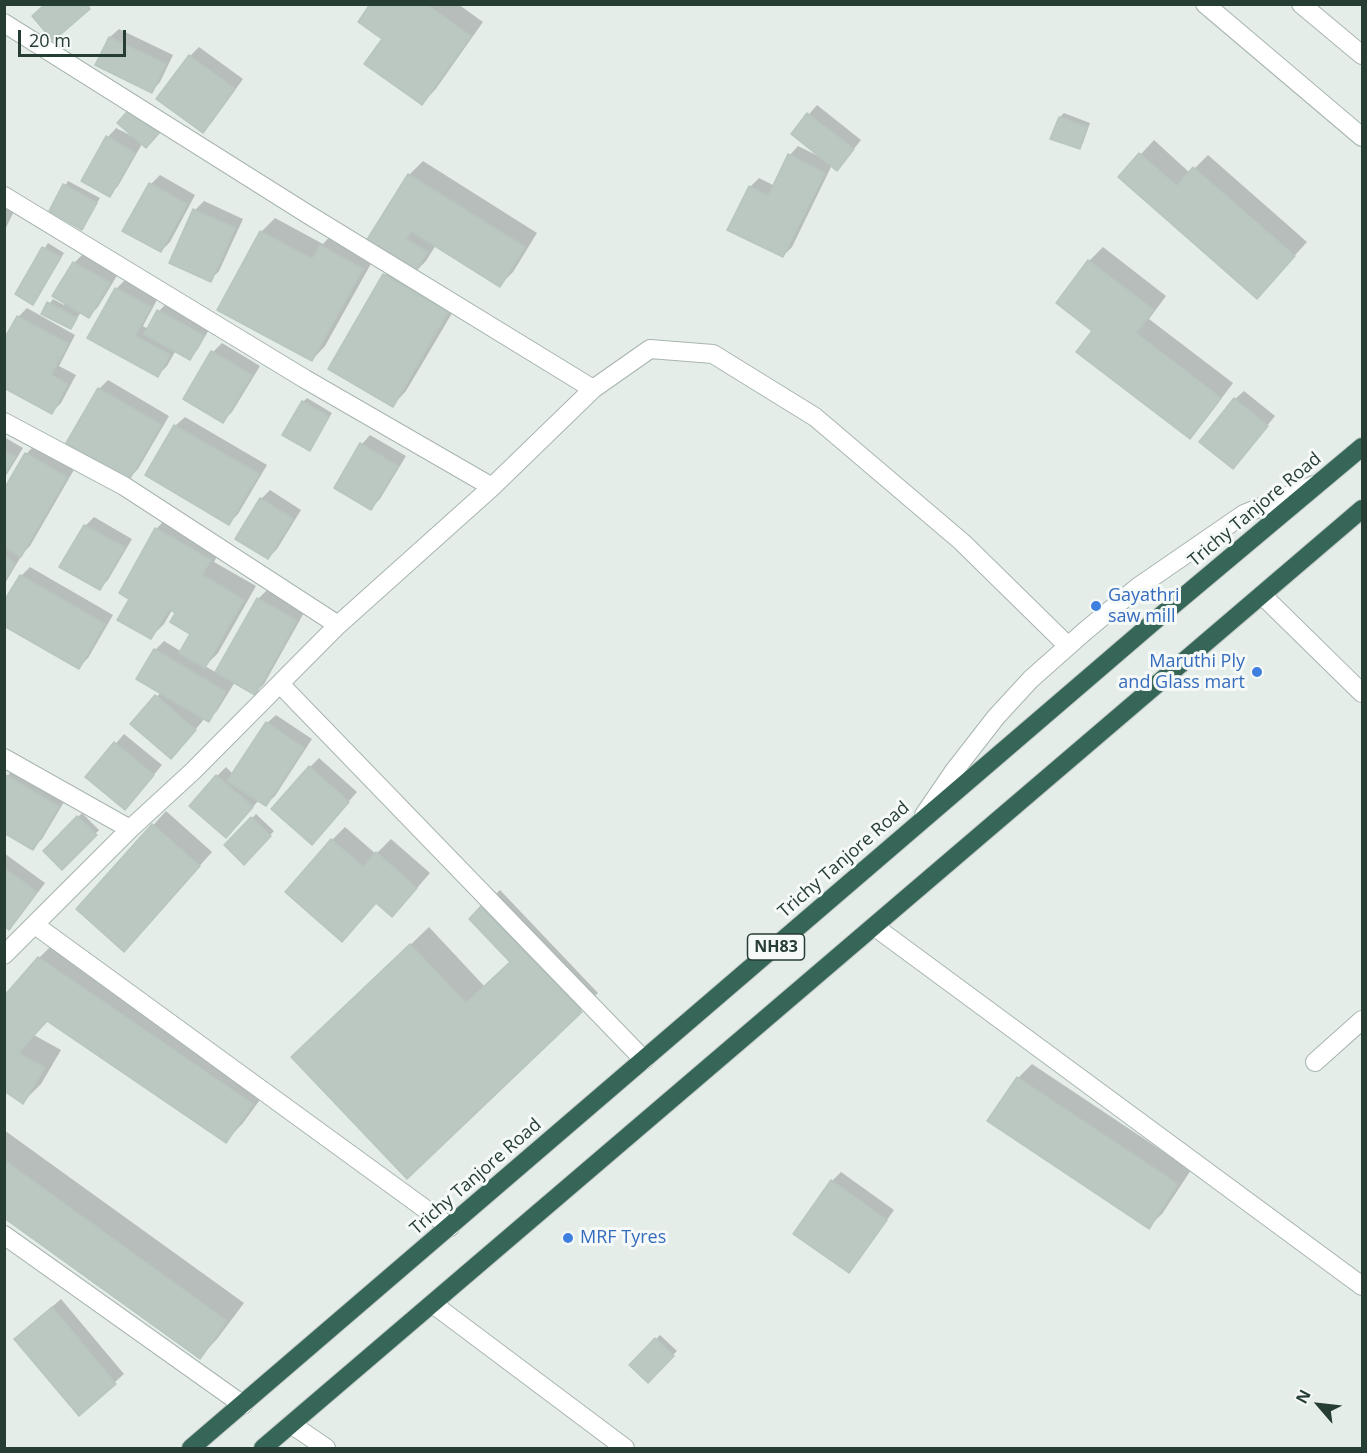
<!DOCTYPE html>
<html>
<head>
<meta charset="utf-8">
<style>
  body { margin:0 }
  #map { position:relative; width:1367px; height:1453px; overflow:hidden; background:#e5ede9; font-family:"Open Sans",sans-serif }
  canvas { display:block }
  .frame { position:absolute; inset:0; border:6px solid #263d34; pointer-events:none }
  .north { position:absolute; left:1289px; top:1375px; width:60px; height:60px; -webkit-text-stroke:4px #f5f9f7; paint-order:stroke; rotate:298deg; font-size:16px; font-weight:700; line-height:24px; text-align:center; color:#263d34 }
  .north::after { content:''; display:block; margin:auto; width:21px; height:27px; background:#263d34; clip-path:polygon(50% 0,100% 100%,50% 72%,0 100%) }
  .scale { position:absolute; left:18px; top:30px; width:108px; height:27px; box-sizing:border-box; border:3px solid #263d34; border-top:0; padding-left:8px; font-size:18px; line-height:21px; white-space:nowrap; color:#263d34; -webkit-text-stroke:4px #f5f9f7; paint-order:stroke }
</style>
</head>
<body>
<div id="map">
<canvas width="1367" height="1453"></canvas>
<div class="frame"></div>
<div class="north">N</div>
<div class="scale">20 m</div>
</div>
<script>
const c = document.querySelector('canvas').getContext('2d');
c.lineJoin = 'round';
function fill(path, color) {
  c.fillStyle = color;
  c.fill(path, 'evenodd');
}
function shape(rows) {
  const path = new Path2D();
  for (const r of rows) {
    path.moveTo(r[0], r[1]);
    for (let i = 2; i < r.length; i += 2) path.lineTo(r[i], r[i + 1]);
  }
  return path;
}
function trace(path, color, width, dash) {
  c.strokeStyle = color;
  c.lineWidth = width;
  c.lineCap = dash ? 'butt' : 'round';
  c.setLineDash(dash || []);
  c.stroke(path);
}
function label(font, color, halo, rows, align = 'center') {
  c.font = font + ' "Open Sans",sans-serif';
  c.lineWidth = 6;
  c.setLineDash([]);
  c.textBaseline = 'middle';
  c.strokeStyle = halo;
  c.fillStyle = color;
  for (const [text, x, y, turn = 0] of rows) {
    c.save();
    c.translate(x, y);
    c.rotate((+turn || 0) * Math.PI / 180);
    c.textAlign = isNaN(turn) ? turn : align;
    if (halo) c.strokeText(text, 0, 0);
    c.fillText(text, 0, 0);
    c.restore();
  }
}
fill(shape([
  [372,4,458,4,483,22,435,90,422,103,384,38],
  [119,29,173,55,160,82,152,91,97,64,110,37],
  [199,47,243,79,212,122,203,131,190,56],
  [817,105,861,140,845,160,832,165,792,247,783,256,750,187,759,178,775,186,790,155,798,146,820,157,793,133],
  [1064,113,1090,123,1083,143,1079,147,1060,117],
  [116,128,136,138,142,144,118,186,109,195,108,137],
  [1154,140,1190,173,1208,155,1307,242,1257,297,1120,177],
  [423,161,537,233,513,272,500,285,436,245,426,261,415,272,461,298,406,391,393,405,385,275,396,264,377,253,325,346,312,360,219,309,261,232,275,218,323,244,334,232,365,246,409,175],
  [160,175,195,195,170,242,161,251,151,184],
  [68,181,100,198,82,228,51,210],
  [204,201,243,219,219,271,210,280,195,210],
  [4,202,16,207,4,232],
  [48,243,64,253,33,303,17,293],
  [1103,247,1166,296,1149,319,1233,383,1203,423,1190,437,1094,330,1058,303,1089,261],
  [83,254,118,274,98,307,89,316,81,312,71,327,43,313,53,299,64,305,74,263],
  [125,280,158,298,143,326,148,329,159,311,168,302,211,326,198,349,190,358,176,350,167,366,158,375,89,337,116,289],
  [27,308,75,335,59,366,76,375,61,403,52,412,18,317],
  [222,343,260,366,232,412,223,421,213,352],
  [108,380,169,416,138,469,129,478,99,389],
  [1244,391,1275,416,1241,458,1235,399],
  [307,398,332,413,309,449,303,402],
  [185,417,267,465,238,514,229,523,147,475,176,425],
  [370,435,406,456,380,499,371,508,336,487,362,444],
  [4,437,23,448,4,479],
  [35,445,75,468,30,546,23,553,4,585,4,492,26,454],
  [270,490,301,510,277,549,268,558,261,499],
  [169,516,223,546,214,562,256,586,218,653,205,666,217,673,258,599,267,590,305,611,264,684,255,693,235,682,217,711,208,720,205,718,180,748,132,724,161,692,155,650,164,641,182,652,192,634,177,613,172,610,164,624,151,637,131,599,156,529],
  [94,517,132,539,108,580,100,588,61,566,85,526],
  [30,567,113,615,88,658,79,667,21,576],
  [276,715,312,739,275,796,266,804,259,800,235,828,217,776,226,767,233,774,267,723],
  [124,734,162,765,133,800,87,777],
  [319,758,357,792,320,834,310,767],
  [16,767,67,797,42,839,33,848,7,776],
  [166,811,212,852,137,936,78,909],
  [82,813,99,830,62,868,45,851],
  [256,814,274,831,244,863,227,845],
  [345,827,376,854,391,839,430,873,405,902,377,902,332,840],
  [4,853,45,883,18,919,9,928,4,925],
  [500,890,598,993,407,1177,311,1040,429,927,485,987,511,961,471,919],
  [57,940,270,1086,243,1123,226,1141,48,1020,34,1035,61,1050,41,1084,23,1102,4,1090,39,958],
  [1032,1064,1191,1170,1162,1214,1148,1227,989,1121,1018,1078],
  [4,1130,244,1303,217,1339,200,1357,4,1216],
  [841,1172,894,1210,857,1262,848,1271,832,1181],
  [61,1299,124,1374,79,1414,25,1330],
  [660,1335,677,1351,648,1381,631,1365]
]), '#0003');
const building = shape([
  [45,4,87,4,90,9,53,41,32,16,45,4],
  [370,4,426,4,471,36,422,105,364,64,382,39,358,22,370,4],
  [109,37,166,64,152,93,95,65,109,37],
  [189,55,235,89,203,133,156,99,189,55],
  [132,106,161,131,146,148,117,123,132,106],
  [807,113,854,149,837,171,791,134,807,113],
  [1059,117,1087,127,1080,149,1050,139,1059,117],
  [106,136,135,153,110,197,81,181,106,136],
  [1139,153,1177,186,1193,167,1295,256,1257,299,1118,177,1139,153],
  [788,154,825,173,783,257,727,230,749,186,768,196,788,154],
  [408,174,525,247,500,287,411,231,406,239,427,252,413,276,363,246,408,174],
  [149,183,187,204,161,252,122,231,149,183],
  [63,184,97,203,82,230,49,211,63,184],
  [193,209,235,228,211,282,169,263,193,209],
  [260,231,312,259,320,245,363,269,312,361,217,310,260,231],
  [42,247,61,257,33,305,15,294,42,247],
  [1088,260,1154,310,1136,333,1221,398,1190,439,1076,352,1092,331,1056,303,1088,260],
  [73,262,110,283,89,318,52,296,73,262],
  [383,274,448,312,393,407,328,369,383,274],
  [115,288,151,307,135,336,170,355,158,377,87,338,115,288],
  [47,302,77,318,71,329,41,314,47,302],
  [157,310,204,336,190,360,144,334,157,310],
  [17,316,68,344,51,375,68,384,52,414,4,388,4,339,17,316],
  [211,351,252,375,223,423,183,399,211,351],
  [98,388,161,425,129,480,66,443,98,388],
  [1234,398,1268,426,1233,469,1199,442,1234,398],
  [302,401,329,417,310,451,282,435,302,401],
  [174,425,259,474,229,525,145,475,174,425],
  [360,443,398,466,371,510,334,488,360,443],
  [4,451,15,457,4,475,4,451],
  [25,453,67,477,21,557,4,547,4,489,25,453],
  [260,498,293,519,268,559,235,539,260,498],
  [84,525,125,548,100,590,59,567,84,525],
  [155,528,211,560,202,575,244,600,205,668,179,653,190,634,170,622,175,613,169,609,151,639,117,620,129,599,119,593,155,528],
  [4,556,15,563,4,581,4,556],
  [20,575,105,624,79,669,4,626,4,601,20,575],
  [257,598,297,621,255,695,215,672,257,598],
  [154,649,226,692,209,722,136,679,154,649],
  [155,695,196,730,171,759,130,724,155,695],
  [266,722,304,748,266,806,227,781,266,722],
  [114,742,154,775,125,810,85,777,114,742],
  [309,766,349,802,312,845,271,809,309,766],
  [6,775,59,807,33,850,4,833,4,778,6,775],
  [216,775,253,807,226,838,189,806,216,775],
  [77,816,97,835,62,870,43,851,77,816],
  [251,817,271,836,244,865,224,845,251,817],
  [152,824,200,866,124,952,76,909,152,824],
  [331,839,363,867,376,852,417,888,392,917,376,903,342,942,285,892,331,839],
  [4,868,37,892,9,930,4,926,4,868],
  [481,906,582,1012,407,1179,291,1057,410,944,466,1003,510,962,469,919,481,906],
  [38,957,253,1104,226,1143,47,1021,18,1053,45,1068,23,1104,4,1091,4,996,38,957],
  [1017,1077,1178,1184,1149,1229,987,1121,1017,1077],
  [4,1160,227,1321,200,1359,4,1218,4,1160],
  [831,1180,887,1220,849,1273,793,1234,831,1180],
  [52,1307,116,1384,79,1416,14,1339,52,1307],
  [655,1338,674,1356,648,1383,629,1365,655,1338]
]);
fill(building, '#bbc7c1');
trace(building, '#b8c6bf', 1.5);
const minor = shape([
  [1205,4,1362,137],
  [1301,4,1362,55],
  [4,23,309,215,593,389],
  [4,196,305,379,492,487],
  [4,422,124,486,338,625],
  [1262,595,1362,693],
  [280,684,644,1060],
  [4,758,130,829],
  [924,815,954,771,996,717,1031,679,1084,632,1138,587,1244,514,1314,485],
  [35,925,450,1227],
  [875,927,1362,1286],
  [4,955,130,829,193,771,338,625,492,487,593,389,650,349,713,354,815,417,962,542,1068,646],
  [1315,1062,1362,1020],
  [4,1235,243,1405],
  [433,1304,625,1448],
  [291,1424,326,1448]
]);
const highway = shape([
  [191,1448,1158,618,1362,447],
  [263,1448,1362,509]
]);
trace(minor, '#a8b5af', 20);
trace(highway, '#c2c9c6', 20);
trace(minor, '#fff', 18);
trace(highway, '#356657', 18);
for (const [x, y, r, color] of [
  [1096,606,6,"#3f7fe0"],
  [1257,672,6,"#3f7fe0"],
  [568,1238,6,"#3f7fe0"]
]) {
  const dot = new Path2D();
  dot.arc(x, y, r, 0, 2 * Math.PI);
  c.fillStyle = color;
  c.fill(dot);
  trace(dot, '#f5f9f7', 2);
}
for (const [x, y, w] of [
  [776,947,57]
]) {
  const box = new Path2D();
  box.roundRect(x - w / 2, y - 13, w, 26, 4.5);
  c.fillStyle = '#f5f9f7';
  c.fill(box);
  trace(box, '#263d34', 1.5);
}
label('bold 16px', '#263d34', null, [
  ["NH83",776,947]
]);
label('18px', '#263d34', '#f5f9f7', [
  ["Trichy Tanjore Road",1255,510,-40],
  ["Trichy Tanjore Road",844,860,-41],
  ["Trichy Tanjore Road",476,1177,-41]
]);
label('18px', '#366cbe', '#f5f9f7', [
  ["Gayathri",1108,596],
  ["saw mill",1108,617],
  ["Maruthi Ply",1245,662,"right"],
  ["and Glass mart",1245,683,"right"],
  ["MRF Tyres",580,1238]
], 'left');
</script>
</body>
</html>
